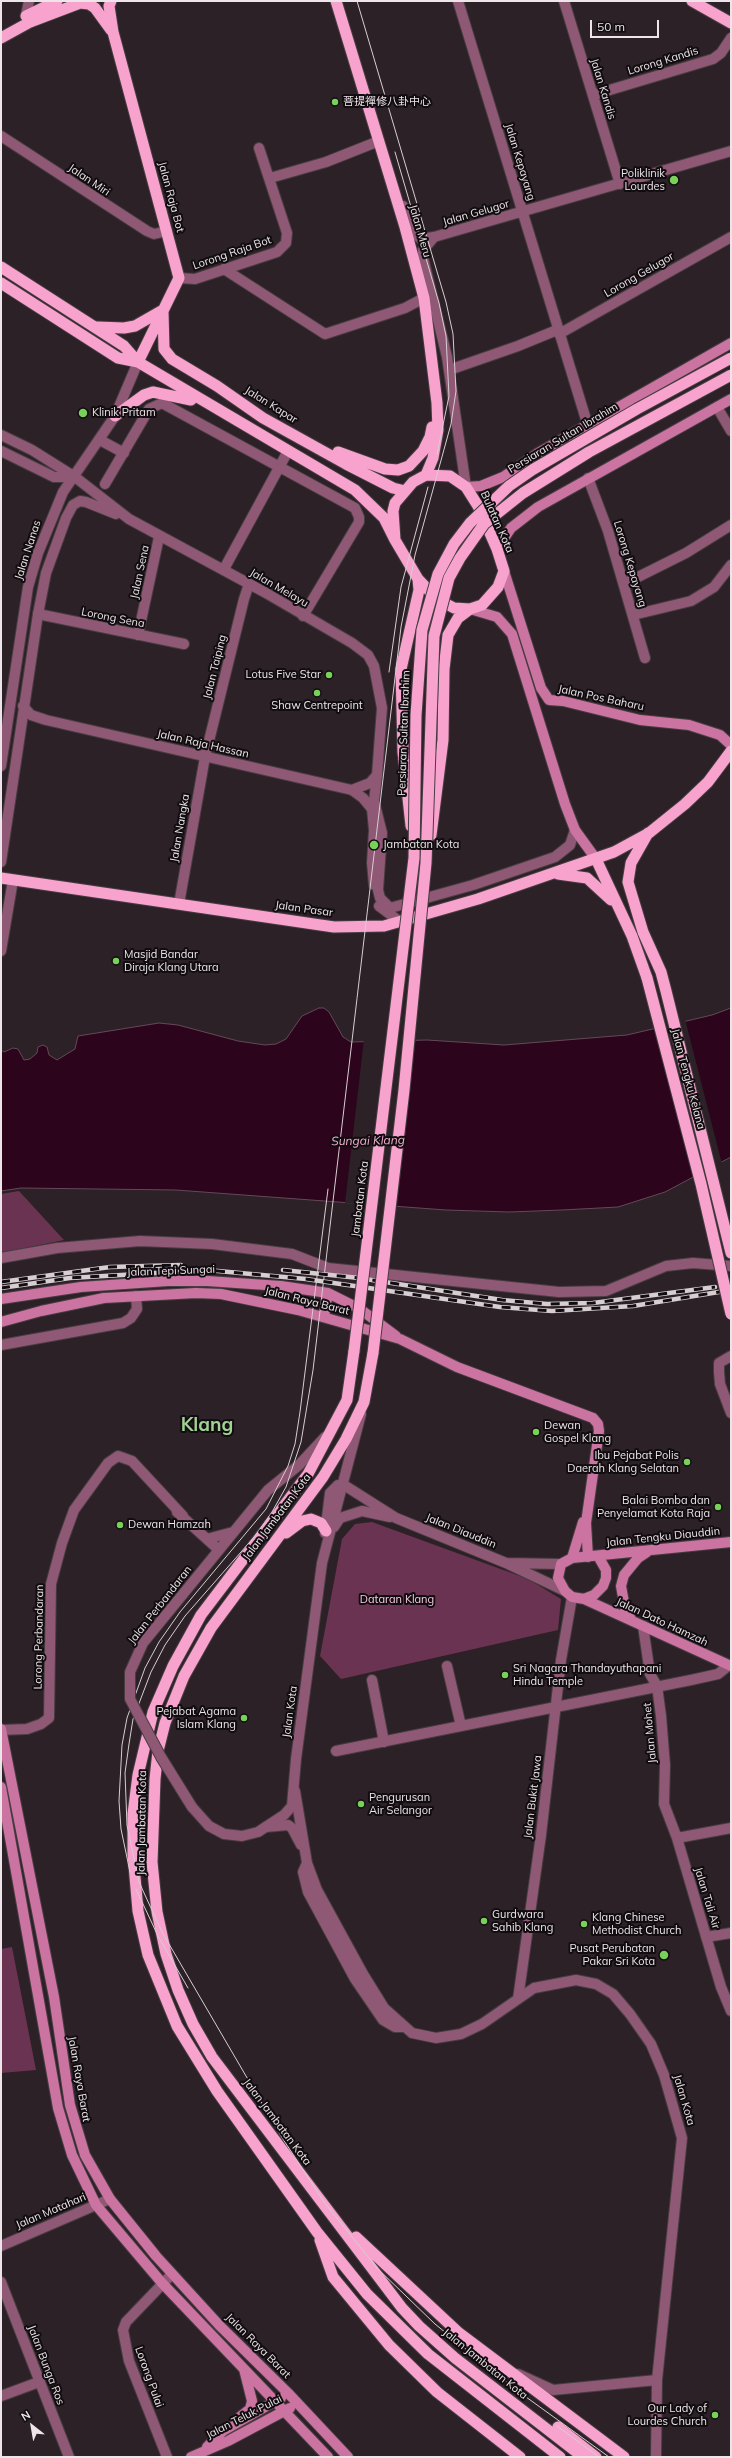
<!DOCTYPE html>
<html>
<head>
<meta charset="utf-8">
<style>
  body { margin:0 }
  #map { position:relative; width:732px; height:2458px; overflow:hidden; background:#2c2126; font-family:Mulish,sans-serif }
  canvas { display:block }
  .frame { position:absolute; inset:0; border:2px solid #ede5e9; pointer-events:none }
  .north { position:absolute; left:12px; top:2406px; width:40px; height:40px; -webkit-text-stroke:3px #110c0f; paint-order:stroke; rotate:329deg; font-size:11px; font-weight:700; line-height:16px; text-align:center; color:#ede5e9 }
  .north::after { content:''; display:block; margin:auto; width:14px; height:18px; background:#ede5e9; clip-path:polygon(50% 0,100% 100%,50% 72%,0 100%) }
  .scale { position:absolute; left:590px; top:20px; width:69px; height:18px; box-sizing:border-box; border:2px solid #ede5e9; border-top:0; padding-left:5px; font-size:12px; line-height:14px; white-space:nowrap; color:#ede5e9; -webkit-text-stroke:3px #110c0f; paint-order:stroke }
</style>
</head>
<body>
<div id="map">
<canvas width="732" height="2458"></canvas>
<div class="frame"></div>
<div class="north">N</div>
<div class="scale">50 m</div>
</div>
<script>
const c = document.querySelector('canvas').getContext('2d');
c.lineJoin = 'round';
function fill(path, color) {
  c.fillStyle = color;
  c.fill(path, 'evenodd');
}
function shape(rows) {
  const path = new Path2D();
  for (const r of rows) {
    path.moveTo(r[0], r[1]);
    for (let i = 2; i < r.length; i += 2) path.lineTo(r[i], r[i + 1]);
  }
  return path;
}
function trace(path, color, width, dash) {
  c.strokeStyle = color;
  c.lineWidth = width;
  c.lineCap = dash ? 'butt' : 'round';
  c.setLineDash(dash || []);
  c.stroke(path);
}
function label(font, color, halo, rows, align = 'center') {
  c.font = font + ' Mulish,"Noto Sans SC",sans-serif';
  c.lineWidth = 4;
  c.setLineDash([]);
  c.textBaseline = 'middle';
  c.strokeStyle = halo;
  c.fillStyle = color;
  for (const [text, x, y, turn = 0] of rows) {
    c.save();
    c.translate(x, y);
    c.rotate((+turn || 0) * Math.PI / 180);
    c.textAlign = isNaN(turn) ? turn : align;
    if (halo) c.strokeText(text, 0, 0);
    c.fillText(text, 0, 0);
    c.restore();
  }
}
fill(shape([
  [19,1191,64,1240,1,1253,1,1194],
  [372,1522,528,1579,561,1599,558,1630,341,1679,320,1656,342,1539,355,1524],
  [12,1947,36,2070,1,2073,1,1949]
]), '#6a3351');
const water = shape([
  [319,1008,324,1008,329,1012,343,1037,351,1042,427,1040,504,1045,627,1035,712,1015,731,1008,731,1157,665,1192,618,1207,562,1210,509,1212,446,1210,176,1190,21,1188,1,1191,1,1050,4,1052,13,1048,18,1049,24,1060,30,1059,37,1053,38,1047,43,1045,47,1047,49,1055,57,1060,75,1049,78,1036,159,1023,178,1025,238,1041,265,1045,276,1044,286,1039,302,1016,319,1008]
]);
fill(water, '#2c041c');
trace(water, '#66485a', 1);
fill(shape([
  [685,1019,722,1164,694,1179,653,1027],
  [364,1039,416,1039,397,1208,345,1203]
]), '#2c2126');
const minor = shape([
  [458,1,588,426],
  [564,1,620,184],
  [26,15,29,1],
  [593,95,713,59,721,53,731,38],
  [1,136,147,231,154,234,167,231],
  [270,178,326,162,379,141],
  [403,206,415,234,421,239,434,237,731,151],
  [434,237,423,250,423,258,447,357,466,487],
  [224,269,325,334,405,308,424,298],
  [179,278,195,279,277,252,286,243,287,233,259,148],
  [559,334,731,237],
  [449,370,518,346,557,330],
  [717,407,731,431],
  [1,435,32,450,75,477],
  [100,440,124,453],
  [1,451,54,477,75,477],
  [588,478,608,531,645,658],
  [105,484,149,409,162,403,355,508,359,517,359,522,303,616],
  [224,569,288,451],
  [624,584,686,553,731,525],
  [38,614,184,644],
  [633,615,691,601,714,587,731,565],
  [138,635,159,537],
  [377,775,374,801,382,833,378,890,380,898,390,908,473,885,555,857,570,845,575,830],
  [352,790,363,798,372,809,374,830,372,863,374,885],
  [179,904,205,757,244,599,249,584],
  [379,906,399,921],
  [1,951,13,880],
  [1,1258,57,1248,140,1241,212,1244,292,1254,328,1268,559,1292,606,1291,666,1266,693,1263,731,1266],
  [1,1345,123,1323,131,1318,137,1309,136,1296],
  [731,1356,719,1363,719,1372,720,1384,731,1413],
  [643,1626,650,1674,657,1686,661,1716,665,1765,664,1804,677,1838,721,1987,731,2011],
  [447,1666,461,1726],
  [372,1680,384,1742],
  [336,1751,691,1680,718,1674,728,1666],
  [295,1791,307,1863,317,1890,363,1974,384,2008,412,2033,436,2038,461,2034,482,2024,534,1988,576,1980,596,1984,613,1994,630,2014,651,2044,664,2075,682,2138,657,2380,656,2457],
  [266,1827,288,1825,292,1828,301,1845],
  [677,1838,731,1828],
  [307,1863,303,1872,308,1892,355,1979,383,2020,395,2027,403,2027],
  [706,1937,731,1933],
  [518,1999,541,1835,561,1660,572,1597],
  [1,2246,110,2199],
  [1,2282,69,2457],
  [518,2374,553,2390,657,2380],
  [1,2396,39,2382],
  [167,2457,129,2361,123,2330,126,2322,172,2274]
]);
const tertiary = shape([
  [23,706,31,715,46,720,352,790,370,783,377,775,382,708,374,666,368,655,352,643,266,593,129,519,75,477],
  [1,766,28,587,38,553,63,492,115,416,138,362],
  [1,862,38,614,46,573,66,518,73,505,80,501,86,502,116,514],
  [177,1512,219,1550],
  [334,1527,340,1518,362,1511,390,1517],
  [325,1533,330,1493,338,1485,344,1485,396,1518,506,1563,561,1564],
  [207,1539,233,1532],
  [508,1564,565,1591],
  [143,1643,268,1490,299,1465,325,1437],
  [1,1730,27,1729,41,1724,49,1718,51,1584,62,1543,74,1510,108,1463,118,1456,132,1461,183,1516],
  [192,1807,209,1826,224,1834,242,1836,258,1832,284,1815,292,1806,296,1759,322,1563,361,1414]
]);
const secondary = shape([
  [466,487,481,486,503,477,538,453,731,343],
  [497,549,511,528,538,507,731,399],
  [504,571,541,688,549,700,563,701,640,720,689,725,720,735,731,745],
  [470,609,497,617,512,634,565,804,575,830,596,859],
  [1,1299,81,1287,168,1281,207,1281,281,1286,328,1293,360,1309,396,1336],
  [324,1317,328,1293],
  [1,1322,41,1311,104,1298,196,1293,221,1294,298,1310,400,1339,457,1367,593,1418,598,1424,599,1431,586,1523,588,1557],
  [598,1556,606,1570,606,1578,603,1586,594,1595,584,1599,572,1597,565,1591,558,1578,561,1564,572,1558,731,1542],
  [572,1558,583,1522],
  [584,1599,731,1666],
  [632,1621,625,1608,621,1586,624,1575,638,1558,647,1552],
  [1,1729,54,1997,70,2105,85,2155,110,2199,156,2256,219,2325,288,2393,348,2457],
  [1,1787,58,2108,72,2155,96,2205,162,2283,328,2457],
  [240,2417,250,2409,252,2401,244,2369],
  [207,2447,223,2431,281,2398],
  [191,2457,228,2441,290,2408]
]);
const trunk = shape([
  [111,1,109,6,113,32,179,278,138,362],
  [336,1,405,227,424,298,437,403,438,430,433,458,426,475],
  [692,1,731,23],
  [26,16,57,1],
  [1,38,30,22,80,3,89,4,95,8,111,30],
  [1,267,124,346,138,362],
  [1,283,118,358,138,362,355,490,384,518,395,540],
  [163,312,164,349,172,359,217,386,263,418,346,464,393,488,405,491],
  [97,327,124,328,135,326,163,310],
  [115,416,144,395,153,392,191,400],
  [338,452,385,469,398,470,409,466,423,451,430,437,432,427],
  [426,475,450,476,466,487,478,506,497,549,504,571,498,587,482,605,470,609,454,608,437,599,418,579,395,540,393,511,395,503,413,482,426,475],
  [411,826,403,752,401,669,419,590,418,579],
  [648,833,631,863,628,882,643,932,661,972,666,991,731,1253],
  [431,835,443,740,444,669,448,635,458,618,470,609],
  [596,859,632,936,647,978],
  [558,874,587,878,611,900],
  [1,878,334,927,384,926,478,899,614,852,649,833,685,804,708,782,731,751],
  [354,1351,347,1400,308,1474,201,1615,173,1666,153,1712,138,1775,133,1814,133,1854,138,1911,148,1955,177,2026,217,2091,317,2232,367,2294,428,2354,560,2457],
  [373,1353,364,1402,346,1439,323,1477,211,1628,184,1676,165,1723,158,1751,155,1779,152,1862,157,1912,166,1954,178,1990,193,2024,212,2057,402,2308,419,2326,455,2358,583,2457],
  [286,1533,302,1521,311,1519,321,1523,326,1531],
  [356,2237,459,2333,624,2457],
  [320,2240,333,2277,389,2345,437,2392,520,2457],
  [558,2427,596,2457]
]);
trace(minor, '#473c41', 12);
trace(tertiary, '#473c41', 12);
trace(secondary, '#473c41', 12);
trace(trunk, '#473c41', 13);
trace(minor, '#8f5874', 10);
trace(tertiary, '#8f5874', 10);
trace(secondary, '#cb73a1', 10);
trace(trunk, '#f8a2ce', 11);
trace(shape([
  [357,1,446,302,453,334,456,391,451,424,415,555,401,627,313,1370,301,1442,286,1487,272,1512,255,1536,185,1616,165,1645,151,1672,133,1719,129,1744,125,1773,127,1825,139,1882,162,1932,281,2136,324,2202,377,2268,435,2324,515,2389,609,2457],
  [395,152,439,303,446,336,449,396,437,454],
  [389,672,401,587,428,487],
  [130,1872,121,1829,119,1801,122,1745,127,1718,145,1668,159,1642,180,1612,266,1509,288,1466,295,1444,300,1412,328,1189],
  [136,1889,158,1936,188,1988],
  [557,2426,599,2457]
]), '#d7ced2', 1);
const rail = shape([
  [283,1270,359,1278,502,1300,547,1304,593,1303,715,1287],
  [1,1282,110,1267,181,1265],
  [1,1288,70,1278,207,1270,306,1279,500,1307,552,1311,633,1306,731,1290]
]);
trace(rail, '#d7ced2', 4.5);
trace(rail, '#110c0f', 3, [9]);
const tertiaryBridge = shape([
  [143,1643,130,1672,130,1699,161,1757,192,1807]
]);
const trunkBridge = shape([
  [647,978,701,1184,731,1314],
  [354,1351,414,858,416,715,422,630,438,574,454,544,470,523,509,486,532,470,637,409,731,358],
  [373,1353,404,1090,426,863,434,636,449,578,460,558,484,524,523,493,589,452,731,375]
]);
trace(tertiaryBridge, '#473c41', 12, []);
trace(trunkBridge, '#473c41', 13, []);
trace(tertiaryBridge, '#8f5874', 10);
trace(trunkBridge, '#f8a2ce', 11);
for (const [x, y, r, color] of [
  [335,102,4,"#78d158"],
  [674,180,5,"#78d158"],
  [83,413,5,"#78d158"],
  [329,675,4,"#78d158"],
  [317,693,4,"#78d158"],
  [374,845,5,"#78d158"],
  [116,961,4,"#78d158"],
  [536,1432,4,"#78d158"],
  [687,1462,4,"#78d158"],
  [718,1507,4,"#78d158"],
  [120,1525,4,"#78d158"],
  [505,1675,4,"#78d158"],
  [244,1718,4,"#78d158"],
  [361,1804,4,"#78d158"],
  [484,1921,4,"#78d158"],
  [584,1924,4,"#78d158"],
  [664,1955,5,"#78d158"],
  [715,2415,4,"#78d158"]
]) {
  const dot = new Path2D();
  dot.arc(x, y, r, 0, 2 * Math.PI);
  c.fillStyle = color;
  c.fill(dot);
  trace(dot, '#110c0f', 1.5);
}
label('11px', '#ede5e9', '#110c0f', [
  ["Lorong Kandis",663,61,-17],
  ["Jalan Kandis",603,89,73],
  ["Jalan Kepayang",520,162,73],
  ["Jalan Miri",89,180,34],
  ["Jalan Raja Bot",171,197,75],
  ["Jalan Gelugor",476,213,-16],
  ["Jalan Meru",420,231,74],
  ["Lorong Raja Bot",232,253,-19],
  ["Lorong Gelugor",639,275,-30],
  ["Jalan Kapar",271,405,32],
  ["Persiaran Sultan Ibrahim",563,438,-31],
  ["Bulatan Kota",497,522,66],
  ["Jalan Nanas",28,550,-72],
  ["Lorong Kepayang",630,564,73],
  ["Jalan Sena",140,572,-78],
  ["Jalan Melayu",279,588,30],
  ["Lorong Sena",113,618,11],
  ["Jalan Taiping",215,667,-76],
  ["Jalan Pos Baharu",601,698,12],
  ["Persiaran Sultan Ibrahim",404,733,-88],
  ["Jalan Raja Hassan",203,744,13],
  ["Jalan Nangka",180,828,-80],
  ["Jalan Pasar",304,909,8],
  ["Jalan Tengku Kelana",688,1079,75],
  ["Jambatan Kota",360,1199,-83],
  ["Jalan Tepi Sungai",171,1271,-2],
  ["Jalan Raya Barat",307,1301,14],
  ["Jalan Jambatan Kota",277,1517,-53],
  ["Jalan Diauddin",461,1531,22],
  ["Jalan Tengku Diauddin",663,1537,-6],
  ["Jalan Perbandaran",160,1605,-52],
  ["Jalan Dato Hamzah",662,1622,25],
  ["Lorong Perbandaran",39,1637,-89],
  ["Jalan Kota",290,1712,-82],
  ["Jalan Mohet",650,1733,-95],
  ["Jalan Bukit Jawa",533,1797,-83],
  ["Jalan Jambatan Kota",142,1823,-89],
  ["Jalan Tali Air",707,1898,73],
  ["Jalan Raya Barat",79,2079,80],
  ["Jalan Kota",684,2100,74],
  ["Jalan Jambatan Kota",277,2122,53],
  ["Jalan Matahari",51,2211,-23],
  ["Jalan Raya Barat",258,2346,45],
  ["Jalan Jambatan Kota",485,2364,39],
  ["Jalan Bunga Ros",46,2365,69],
  ["Lorong Pulai",149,2377,70],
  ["Jalan Teluk Pulai",244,2417,-27]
]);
label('11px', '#ede5e9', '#110c0f', [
  ["菩提禪修八卦中心",343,102],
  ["Poliklinik",665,174,"right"],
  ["Lourdes",665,187,"right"],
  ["Klinik Pritam",92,413],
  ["Lotus Five Star",321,675,"right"],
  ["Shaw Centrepoint",317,706,"center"],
  ["Jambatan Kota",383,845],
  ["Masjid Bandar",124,955],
  ["Diraja Klang Utara",124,968],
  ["Dewan",544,1426],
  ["Gospel Klang",544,1439],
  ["Ibu Pejabat Polis",679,1456,"right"],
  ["Daerah Klang Selatan",679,1469,"right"],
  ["Balai Bomba dan",710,1501,"right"],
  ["Penyelamat Kota Raja",710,1514,"right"],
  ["Dewan Hamzah",128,1525],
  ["Sri Nagara Thandayuthapani",513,1669],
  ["Hindu Temple",513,1682],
  ["Pejabat Agama",236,1712,"right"],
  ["Islam Klang",236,1725,"right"],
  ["Pengurusan",369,1798],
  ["Air Selangor",369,1811],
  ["Gurdwara",492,1915],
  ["Sahib Klang",492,1928],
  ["Klang Chinese",592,1918],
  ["Methodist Church",592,1931],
  ["Pusat Perubatan",655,1949,"right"],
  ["Pakar Sri Kota",655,1962,"right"],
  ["Our Lady of",707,2409,"right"],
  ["Lourdes Church",707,2422,"right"]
], 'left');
label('11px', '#facbe1', '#110c0f', [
  ["Dataran Klang",397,1600]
]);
label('italic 12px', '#f3aed0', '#110c0f', [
  ["Sungai Klang",368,1141,-1]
]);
label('bold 19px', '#a2d293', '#110c0f', [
  ["Klang",207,1425]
]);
</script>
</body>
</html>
